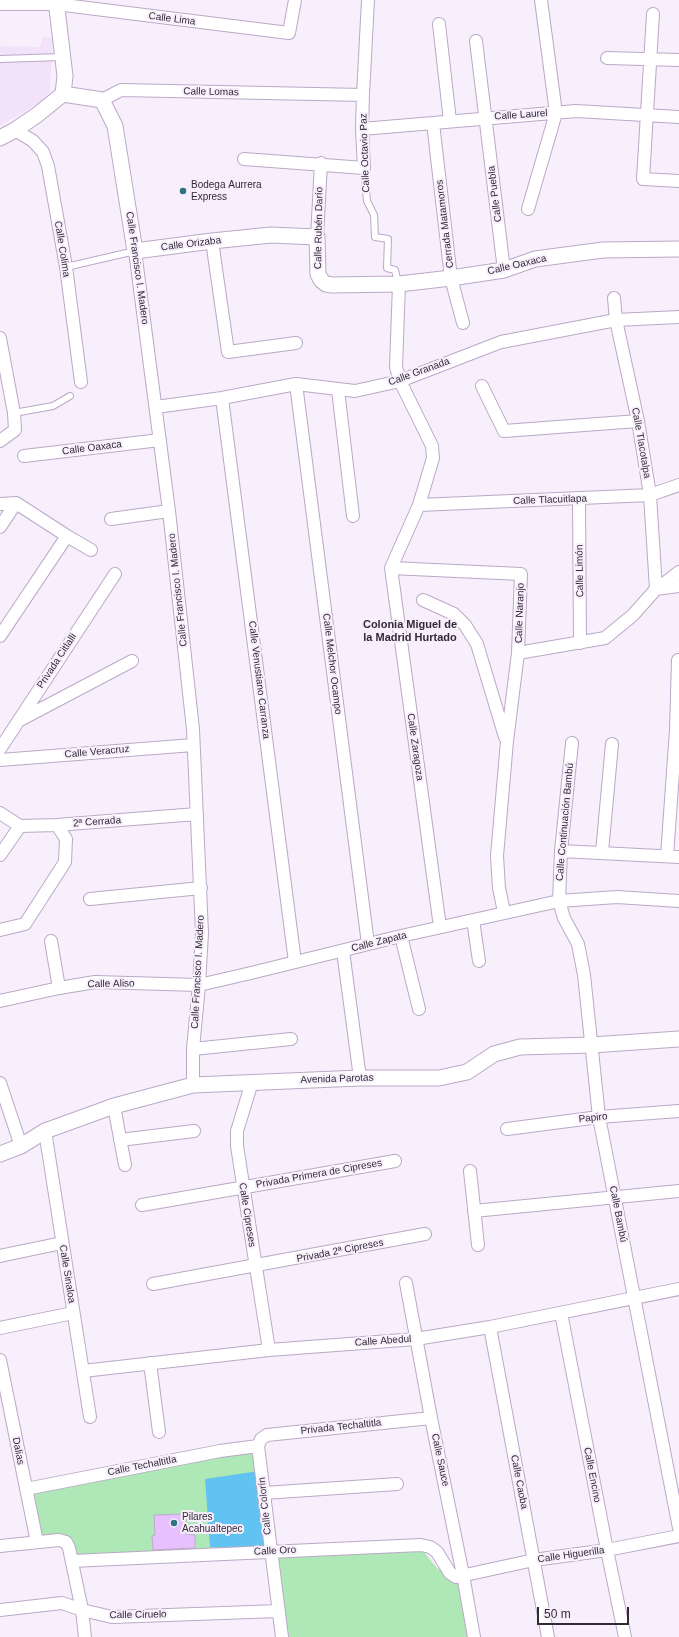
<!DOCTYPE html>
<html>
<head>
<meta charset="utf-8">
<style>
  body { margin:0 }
  #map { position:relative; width:679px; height:1637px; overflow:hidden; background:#f8effd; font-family:Arial,sans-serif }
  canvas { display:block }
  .scale { position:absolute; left:537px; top:1607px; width:92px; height:18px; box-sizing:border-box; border:2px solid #312a36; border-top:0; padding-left:5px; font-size:12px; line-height:14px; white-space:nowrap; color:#312a36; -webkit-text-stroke:3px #f8effd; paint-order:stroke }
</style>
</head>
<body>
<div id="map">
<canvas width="679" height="1637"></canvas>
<div class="scale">50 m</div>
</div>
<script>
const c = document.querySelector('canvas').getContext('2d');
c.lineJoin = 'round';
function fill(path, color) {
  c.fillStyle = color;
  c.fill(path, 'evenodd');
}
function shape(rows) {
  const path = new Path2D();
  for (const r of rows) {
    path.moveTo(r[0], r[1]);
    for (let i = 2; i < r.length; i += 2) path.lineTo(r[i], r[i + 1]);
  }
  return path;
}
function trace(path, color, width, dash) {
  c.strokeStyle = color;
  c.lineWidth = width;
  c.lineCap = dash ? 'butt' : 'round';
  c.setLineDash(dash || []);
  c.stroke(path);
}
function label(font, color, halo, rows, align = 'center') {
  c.font = font + ' Arial,sans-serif';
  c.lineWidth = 4;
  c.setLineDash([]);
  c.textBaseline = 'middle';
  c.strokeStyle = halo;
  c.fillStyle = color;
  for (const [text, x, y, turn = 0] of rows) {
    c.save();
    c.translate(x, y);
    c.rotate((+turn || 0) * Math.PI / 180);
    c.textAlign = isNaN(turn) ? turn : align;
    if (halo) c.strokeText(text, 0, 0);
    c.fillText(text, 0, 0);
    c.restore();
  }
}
fill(shape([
  [43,37,53,37,50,91,44,100,0,126,0,46,40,47]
]), '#f2e3fb');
fill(shape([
  [254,1450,270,1551,72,1561,69,1548,37,1542,30,1492],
  [424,1552,437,1568,460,1582,467,1637,285,1637,274,1553]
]), '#aee8b7');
fill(shape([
  [259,1471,270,1551,210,1547,205,1479]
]), '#61c3f1');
const building = shape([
  [186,1514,186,1534,195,1535,195,1548,153,1550,152,1536,155,1535,154,1515,186,1514]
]);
fill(building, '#e7c1fd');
trace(building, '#beabca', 1);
const service = shape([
  [0,59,62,57],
  [364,168,367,201,374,215,375,237,388,239,387,268,395,270,398,283],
  [66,267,135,251],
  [14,413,53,406,70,396]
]);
const minor = shape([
  [0,4,56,4,289,33,295,0],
  [653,14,643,179,679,181],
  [439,24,450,121],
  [476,41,504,270],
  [607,58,679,60],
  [102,100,121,90,363,95],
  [433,123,451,278,463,323],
  [362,129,576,111,679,117],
  [15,130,33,141,43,152,48,166,66,267,81,382],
  [244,159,364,168,362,129,363,95,368,0],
  [528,209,556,113,541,0],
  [317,237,321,163],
  [212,241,228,352,296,343],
  [135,251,169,511,193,729,202,933,199,985,193,1049,193,1085],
  [614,298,616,320,638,421,650,495,656,589],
  [0,338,14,413,15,430,0,441],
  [296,384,368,944],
  [482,386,504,431,638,421],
  [338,390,353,516],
  [222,398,295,962],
  [156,407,222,398,296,384,355,391,400,381,501,342,616,320,679,317],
  [24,456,160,440],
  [579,499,580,643],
  [0,504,16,503,67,536,91,550],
  [419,505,650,495,679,485],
  [111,519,169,511],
  [0,527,16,503],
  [391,568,521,574,518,653,507,741,497,856,499,888,504,912],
  [391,568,440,927],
  [391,568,419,505,433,458,432,446,400,381,396,367,399,284],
  [657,589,679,572],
  [423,600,454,614,465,625,477,644,505,737],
  [0,636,67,536],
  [518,653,605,638,633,615,656,589,679,586],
  [20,720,132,661],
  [572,743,561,851,559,901,564,918,578,944,584,975,599,1117,679,1528],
  [0,749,115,574],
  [0,760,193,745],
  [0,813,20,826,57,825,197,814],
  [561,851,679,857],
  [602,852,612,744],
  [0,855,20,826],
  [667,856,676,730,678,660],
  [90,899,201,888],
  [473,920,479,961],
  [0,930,25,924,65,862,66,839,57,825],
  [401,936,419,1009],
  [51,941,59,988],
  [343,951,360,1078],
  [0,1001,59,988,95,982,199,985,251,973,401,936,559,901,617,897,679,901],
  [193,1049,291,1039],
  [252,1082,237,1131,237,1146,269,1350],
  [0,1083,21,1146],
  [114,1106,125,1165],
  [507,1129,599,1117,679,1111],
  [45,1131,90,1417],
  [120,1140,194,1131],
  [470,1171,478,1245],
  [142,1205,395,1161],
  [474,1211,679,1191],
  [0,1256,62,1243],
  [406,1283,431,1418,463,1575,474,1637],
  [153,1284,425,1234],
  [561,1313,607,1550,625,1637],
  [490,1327,548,1637],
  [0,1328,73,1313],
  [0,1360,37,1542],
  [150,1363,159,1432],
  [83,1371,269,1350,416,1339,490,1327,679,1289],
  [258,1446,282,1637],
  [258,1446,261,1439,267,1435,431,1418],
  [26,1489,220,1451,258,1446],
  [264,1493,397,1484],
  [0,1546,59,1540,66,1542,69,1548,82,1610,85,1637],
  [72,1561,421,1545,430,1547,437,1552,450,1573,456,1577,534,1560,607,1550,679,1536],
  [0,1610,62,1603,82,1610,112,1617,279,1611]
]);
const tertiary = shape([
  [63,94,102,100,115,126,135,251,212,241,271,235,317,237,318,274,321,280,326,284,332,285,399,284,451,278,504,270,535,259,603,250,679,249],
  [0,138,15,130,37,115,63,94,65,76,56,0],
  [0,1154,21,1146,45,1131,114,1106,193,1085,360,1078,439,1078,467,1072,494,1054,520,1047,592,1045,679,1039]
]);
trace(service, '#bba8c7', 8);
trace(minor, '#bba8c7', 14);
trace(tertiary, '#bba8c7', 17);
trace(service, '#fff', 6);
trace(minor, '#fff', 12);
trace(tertiary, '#fff', 15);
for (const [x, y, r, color] of [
  [183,191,4,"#2d7380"],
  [174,1523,4,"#2d7380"]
]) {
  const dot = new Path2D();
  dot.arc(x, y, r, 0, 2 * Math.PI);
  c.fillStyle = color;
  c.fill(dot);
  trace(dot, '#f8effd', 1.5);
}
label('10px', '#312a36', '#f8effd', [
  ["Calle Lima",172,19,7],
  ["Calle Lomas",211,92,1],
  ["Calle Laurel",521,115,-4],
  ["Calle Octavio Paz",365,153,-92],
  ["Calle Puebla",495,194,-97],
  ["Cerrada Matamoros",445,224,-97],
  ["Calle Rubén Darío",319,228,-89],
  ["Calle Orizaba",191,244,-7],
  ["Calle Colima",62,249,81],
  ["Calle Oaxaca",517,265,-13],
  ["Calle Francisco I. Madero",137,268,82],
  ["Calle Granada",419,372,-20],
  ["Calle Tlacotalpa",641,443,80],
  ["Calle Oaxaca",92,448,-7],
  ["Calle Tlacuitlapa",550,500,-2],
  ["Calle Limón",580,571,-91],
  ["Calle Francisco I. Madero",178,590,-96],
  ["Calle Naranjo",520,613,-88],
  ["Privada Citlalli",57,661,-57],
  ["Calle Melchor Ocampo",332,664,83],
  ["Calle Venustiano Carranza",259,680,83],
  ["Calle Zaragoza",415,747,82],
  ["Calle Veracruz",97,752,-5],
  ["2ª Cerrada",97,822,-4],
  ["Calle Continuación Bambú",565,822,-85],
  ["Calle Zapata",379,942,-14],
  ["Calle Francisco I. Madero",198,972,-87],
  ["Calle Aliso",111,984,-1],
  ["Avenida Parotas",337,1079,-2],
  ["Papiro",593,1118,-6],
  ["Privada Primera de Cipreses",319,1174,-10],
  ["Calle Bambú",618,1214,79],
  ["Calle Cipreses",247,1215,81],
  ["Privada 2ª Cipreses",340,1251,-11],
  ["Calle Sinaloa",67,1274,81],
  ["Calle Abedul",383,1341,-4],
  ["Privada Techaltitla",341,1427,-6],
  ["Dalias",18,1451,79],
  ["Calle Sauce",440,1460,78],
  ["Calle Techaltitla",142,1466,-11],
  ["Calle Encino",592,1475,79],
  ["Calle Caoba",519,1482,79],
  ["Calle Colorín",265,1506,-96],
  ["Calle Oro",275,1551,-3],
  ["Calle Higuerilla",571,1555,-8],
  ["Calle Ciruelo",138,1615,-1]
]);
label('10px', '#312a36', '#f8effd', [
  ["Bodega Aurrera",191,185],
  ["Express",191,197],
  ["Pilares",182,1517],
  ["Acahualtepec",182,1529]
], 'left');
label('bold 11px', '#312a36', '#f8effd', [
  ["Colonia Miguel de",410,625],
  ["la Madrid Hurtado",410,638]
]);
</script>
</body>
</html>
